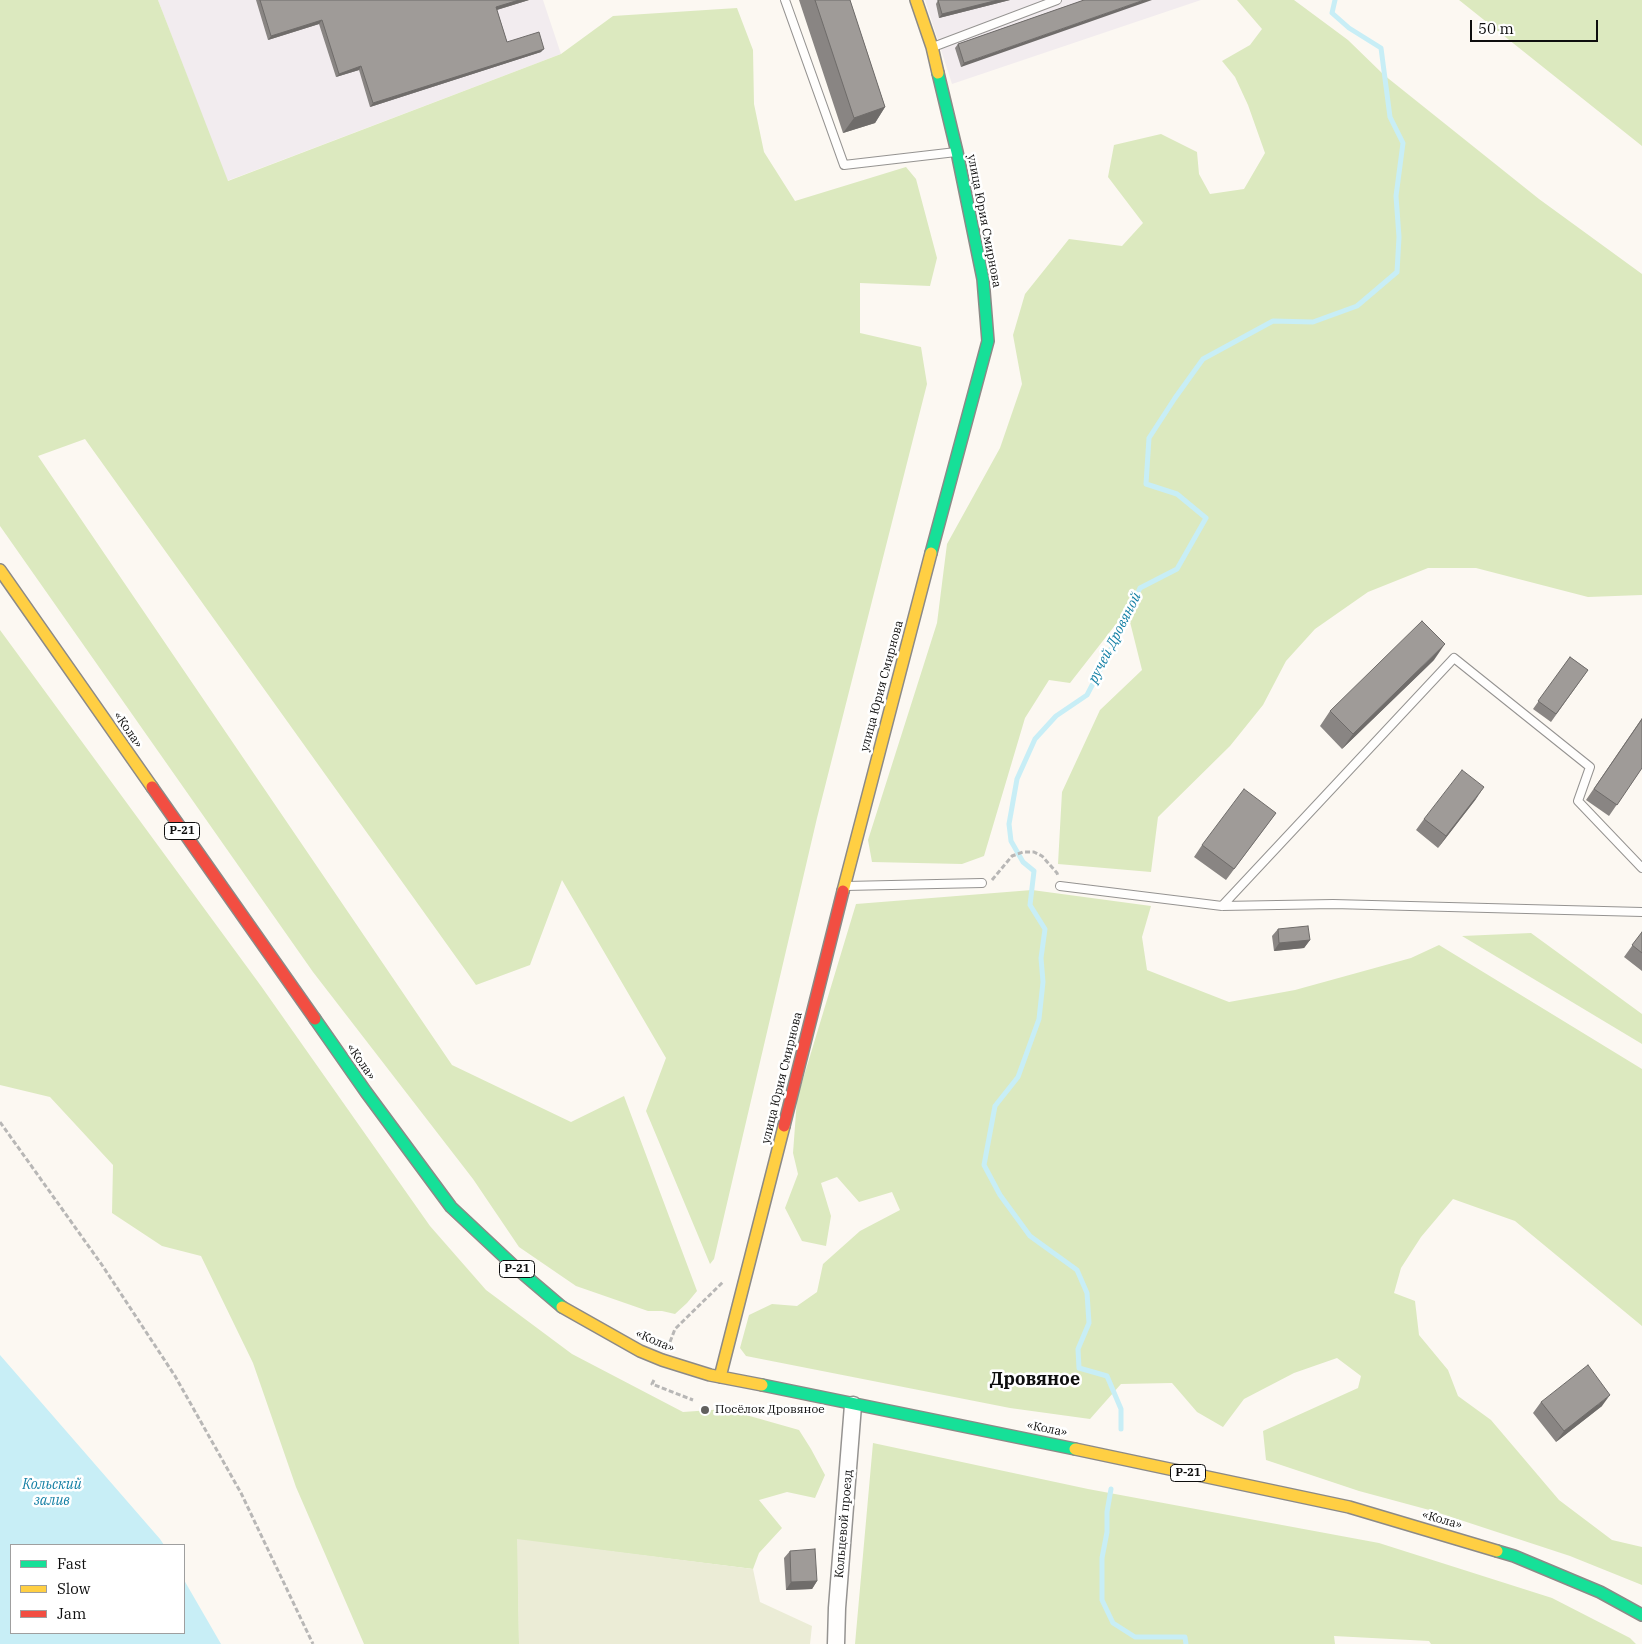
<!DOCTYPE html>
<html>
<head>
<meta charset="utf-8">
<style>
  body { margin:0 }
  #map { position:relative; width:1642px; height:1644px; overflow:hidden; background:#fcf8f2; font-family:"IBM Plex Serif",serif }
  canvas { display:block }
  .legend { position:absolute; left:10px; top:1544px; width:175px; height:90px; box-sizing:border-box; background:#fff; border:1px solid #9f9f9f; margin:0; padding:6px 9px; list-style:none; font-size:15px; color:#0e0e0e }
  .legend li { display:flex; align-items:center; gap:10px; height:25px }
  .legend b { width:25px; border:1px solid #9f9f9f }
  .scale { position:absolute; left:1470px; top:20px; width:128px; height:22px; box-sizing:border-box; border:2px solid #0e0e0e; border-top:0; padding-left:6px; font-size:15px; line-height:18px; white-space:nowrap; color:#0e0e0e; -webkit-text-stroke:4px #fff; paint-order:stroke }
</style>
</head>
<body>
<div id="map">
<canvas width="1642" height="1644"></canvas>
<ul class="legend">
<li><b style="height:6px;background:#16e098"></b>Fast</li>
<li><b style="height:6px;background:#ffcf43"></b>Slow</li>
<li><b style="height:6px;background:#f24e42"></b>Jam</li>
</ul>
<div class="scale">50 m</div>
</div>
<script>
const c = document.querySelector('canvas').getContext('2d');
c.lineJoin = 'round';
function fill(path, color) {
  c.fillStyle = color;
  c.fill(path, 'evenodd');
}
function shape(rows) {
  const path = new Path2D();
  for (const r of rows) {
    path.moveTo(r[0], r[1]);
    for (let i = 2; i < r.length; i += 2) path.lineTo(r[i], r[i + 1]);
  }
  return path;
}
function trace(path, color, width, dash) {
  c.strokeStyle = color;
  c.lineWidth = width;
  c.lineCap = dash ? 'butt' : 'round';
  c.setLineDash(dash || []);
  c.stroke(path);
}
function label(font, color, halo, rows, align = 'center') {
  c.font = font + ' "IBM Plex Serif",serif';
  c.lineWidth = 5;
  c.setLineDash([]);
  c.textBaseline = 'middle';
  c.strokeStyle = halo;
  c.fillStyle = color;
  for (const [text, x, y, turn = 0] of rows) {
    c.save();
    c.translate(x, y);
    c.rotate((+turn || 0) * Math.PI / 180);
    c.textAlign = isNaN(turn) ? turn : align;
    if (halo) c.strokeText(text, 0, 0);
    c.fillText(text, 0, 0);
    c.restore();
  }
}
fill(shape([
  [158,0,543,0,561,54,227,181],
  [925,0,1201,0,952,84]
]), '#f2ecef');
fill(shape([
  [0,0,158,0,228,181,561,54,613,16,737,8,753,50,754,104,764,152,795,201,906,167,916,179,937,258,930,286,860,283,860,333,921,347,927,384,817,818,714,1259,710,1264,646,1111,666,1058,562,880,530,965,476,985,85,439,38,456,452,1065,571,1122,624,1096,697,1291,687,1303,675,1314,662,1311,648,1311,576,1286,519,1247,473,1179,313,972,0,526],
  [1237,0,1294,0,1348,40,1384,75,1539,199,1642,274,1642,595,1588,597,1476,568,1428,568,1368,592,1315,629,1286,661,1263,705,1230,746,1158,817,1151,872,1058,864,1062,792,1100,710,1142,670,1127,610,1070,683,1049,680,1025,718,984,856,962,864,872,862,868,840,937,623,947,544,1000,448,1022,384,1013,335,1025,294,1069,239,1122,246,1143,223,1108,177,1114,145,1161,134,1197,152,1199,174,1210,194,1244,189,1265,153,1248,105,1235,77,1222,61,1250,45,1262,29],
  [1459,0,1642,0,1642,146],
  [0,630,261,986,430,1226,486,1290,572,1354,683,1412,725,1409,799,1430,811,1449,825,1475,815,1498,787,1492,759,1500,782,1528,759,1553,753,1569,518,1540,519,1644,364,1644,296,1487,253,1363,201,1256,162,1246,112,1213,113,1165,50,1097,0,1085],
  [1032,890,1151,906,1142,937,1147,970,1229,1002,1295,990,1411,958,1439,945,1642,1069,1642,1326,1515,1221,1453,1199,1421,1237,1401,1268,1394,1293,1415,1301,1419,1335,1448,1370,1458,1396,1491,1420,1559,1500,1612,1540,1642,1547,1642,1585,1570,1556,1433,1511,1359,1491,1266,1460,1263,1431,1358,1388,1361,1376,1337,1358,1294,1373,1244,1399,1223,1427,1197,1412,1172,1383,1121,1384,1090,1419,1010,1408,746,1356,740,1348,749,1315,772,1304,797,1306,817,1292,823,1264,860,1231,900,1210,892,1192,859,1202,837,1177,821,1183,831,1216,826,1246,802,1241,785,1208,798,1174,793,1153,797,1099,856,904],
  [1531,933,1642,1014,1642,1044,1462,936],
  [873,1443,1088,1489,1379,1543,1552,1598,1630,1638,1636,1644,1431,1644,1429,1641,1334,1636,1335,1644,855,1644]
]), '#dce9bf');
fill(shape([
  [517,1539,753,1569,760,1602,812,1626,810,1644,519,1644]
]), '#ebecd6');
fill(shape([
  [0,1355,160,1539,164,1545,11,1545,11,1633,184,1633,184,1580,221,1644,0,1644]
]), '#c8eef6');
trace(shape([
  [1121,1429,1121,1409,1107,1376,1079,1368,1078,1349,1089,1323,1087,1293,1077,1270,1030,1236,1000,1195,984,1165,995,1106,1018,1077,1039,1019,1043,982,1041,958,1045,929,1030,905,1034,871,1023,862,1011,841,1009,824,1017,779,1035,739,1056,716,1087,695,1113,645,1140,588,1177,569,1206,518,1177,494,1146,484,1149,438,1175,398,1203,359,1273,321,1313,322,1357,306,1397,272,1399,237,1396,196,1403,143,1390,117,1381,48,1349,28,1332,13,1335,0],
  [1111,1489,1107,1512,1107,1532,1102,1558,1102,1600,1113,1623,1135,1637,1185,1637,1186,1644]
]), '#c8eef6', 5);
const lane = shape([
  [785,0,844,165,956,152],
  [933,47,1057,0],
  [846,886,982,883],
  [1060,886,1222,906,1333,904,1642,912],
  [1222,906,1454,658,1590,767,1578,801,1642,868]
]);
const street = shape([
  [836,1644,837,1608,853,1405]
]);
const fast = shape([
  [931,553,988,341,983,279,957,152,938,73],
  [315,1019,366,1092,451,1207,515,1267,562,1307],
  [762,1385,1075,1449],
  [1497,1551,1514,1556,1600,1592,1642,1615]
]);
const slow = shape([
  [916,0,932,47,938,73],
  [0,570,152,787],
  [843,891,931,553],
  [562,1307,640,1351,662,1360,710,1375,762,1385],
  [720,1377,784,1126],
  [1075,1449,1349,1507,1497,1551]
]);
const jam = shape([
  [152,787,315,1019],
  [784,1126,843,891]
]);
trace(lane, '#959391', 10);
trace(street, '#959391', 19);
trace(fast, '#8c8a87', 14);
trace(slow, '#8c8a87', 14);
trace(jam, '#8c8a87', 14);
trace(shape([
  [992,880,1012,856,1023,852,1034,852,1042,856,1057,873,1058,876],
  [0,1122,102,1265,175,1376,241,1493,313,1644],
  [670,1342,675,1329,723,1282],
  [654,1380,652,1384,693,1400]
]), '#b8b7b6', 3, [5, 2.5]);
trace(lane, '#fffefd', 8);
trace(street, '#fffefd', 16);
trace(fast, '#16e098', 11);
trace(slow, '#ffcf43', 11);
trace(jam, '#f24e42', 11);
fill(shape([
  [256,0,529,0,497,10,507,42,541,52,370,107,359,70,336,77,319,24,268,40],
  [799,0,850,0,885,107,875,123,843,133],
  [938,0,1010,0,939,18,936,4],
  [1084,0,961,67,955,48,958,44],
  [1570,657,1588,670,1551,722,1533,709],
  [1434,660,1342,749,1320,726,1330,711],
  [1642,718,1642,768,1609,816,1586,800],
  [1476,799,1438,848,1416,830,1424,819],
  [1276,813,1226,880,1194,857,1202,845],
  [1278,929,1310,940,1304,948,1274,951,1272,936],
  [1642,932,1642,971,1624,957],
  [1541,1402,1602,1406,1556,1442,1533,1413],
  [790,1551,817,1581,812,1589,786,1590,784,1558]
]), '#898583');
fill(shape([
  [519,0,529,0,493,11,496,7],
  [998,0,1010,0,939,18,942,14],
  [1144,0,1152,0,961,67,964,63],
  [322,20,319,24,268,40,271,36],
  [544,49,541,52,370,107,373,103],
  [361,66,359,70,336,77,339,74],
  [885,107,875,123,843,133,854,118],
  [1445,644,1434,660,1342,749,1353,734],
  [1484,787,1476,799,1438,848,1446,836],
  [1310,940,1304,948,1274,951,1279,943],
  [1610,1395,1602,1406,1556,1442,1564,1431],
  [817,1581,812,1589,786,1590,791,1582]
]), '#6f6c6a');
const building = shape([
  [260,0,519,0,496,7,507,42,539,32,544,49,373,103,361,66,339,74,322,20,271,36,260,0],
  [815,0,850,0,885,107,854,118,815,0],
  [938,0,998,0,942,14,938,0],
  [1084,0,1144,0,964,63,958,44,1084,0],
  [1422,621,1445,644,1353,734,1330,711,1422,621],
  [1570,657,1588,670,1556,714,1538,701,1570,657],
  [1642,719,1642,768,1617,805,1594,789,1642,719],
  [1462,770,1484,787,1446,836,1424,819,1462,770],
  [1244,789,1276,813,1234,869,1202,845,1244,789],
  [1308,926,1310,940,1279,943,1278,929,1308,926],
  [1642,932,1642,953,1632,945,1642,932],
  [1588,1365,1610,1395,1564,1431,1541,1402,1588,1365],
  [815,1549,817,1581,791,1582,790,1551,815,1549]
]);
fill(building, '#9f9b98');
trace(building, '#6f6c6a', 1);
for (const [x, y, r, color] of [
  [705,1410,5,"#61605e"]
]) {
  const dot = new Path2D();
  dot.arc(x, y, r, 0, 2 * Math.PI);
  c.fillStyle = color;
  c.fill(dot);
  trace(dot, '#fff', 2);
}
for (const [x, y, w] of [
  [182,831,35],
  [517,1269,35],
  [1188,1473,35]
]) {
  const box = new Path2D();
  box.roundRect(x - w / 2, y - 8.5, w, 17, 4);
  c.fillStyle = '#fff';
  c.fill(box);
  trace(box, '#0e0e0e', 1);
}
label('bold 11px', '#0e0e0e', null, [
  ["Р-21",182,831],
  ["Р-21",517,1269],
  ["Р-21",1188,1473]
]);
label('12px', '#0e0e0e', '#fff', [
  ["улица Юрия Смирнова",984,221,79],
  ["улица Юрия Смирнова",882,686,-75],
  ["«Кола»",128,730,55],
  ["«Кола»",361,1062,55],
  ["улица Юрия Смирнова",782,1078,-76],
  ["«Кола»",655,1341,23],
  ["«Кола»",1047,1429,11],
  ["«Кола»",1442,1520,16],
  ["Кольцевой проезд",844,1524,-85]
]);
label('12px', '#0e0e0e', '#fff', [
  ["Посёлок Дровяное",715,1410]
], 'left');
label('italic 14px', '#137fa4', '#fff', [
  ["ручей Дровяной",1115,638,-63],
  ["Кольский",52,1485],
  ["залив",52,1501]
]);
label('bold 18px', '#0e0e0e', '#fff', [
  ["Дровяное",1035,1380]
]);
</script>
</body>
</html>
